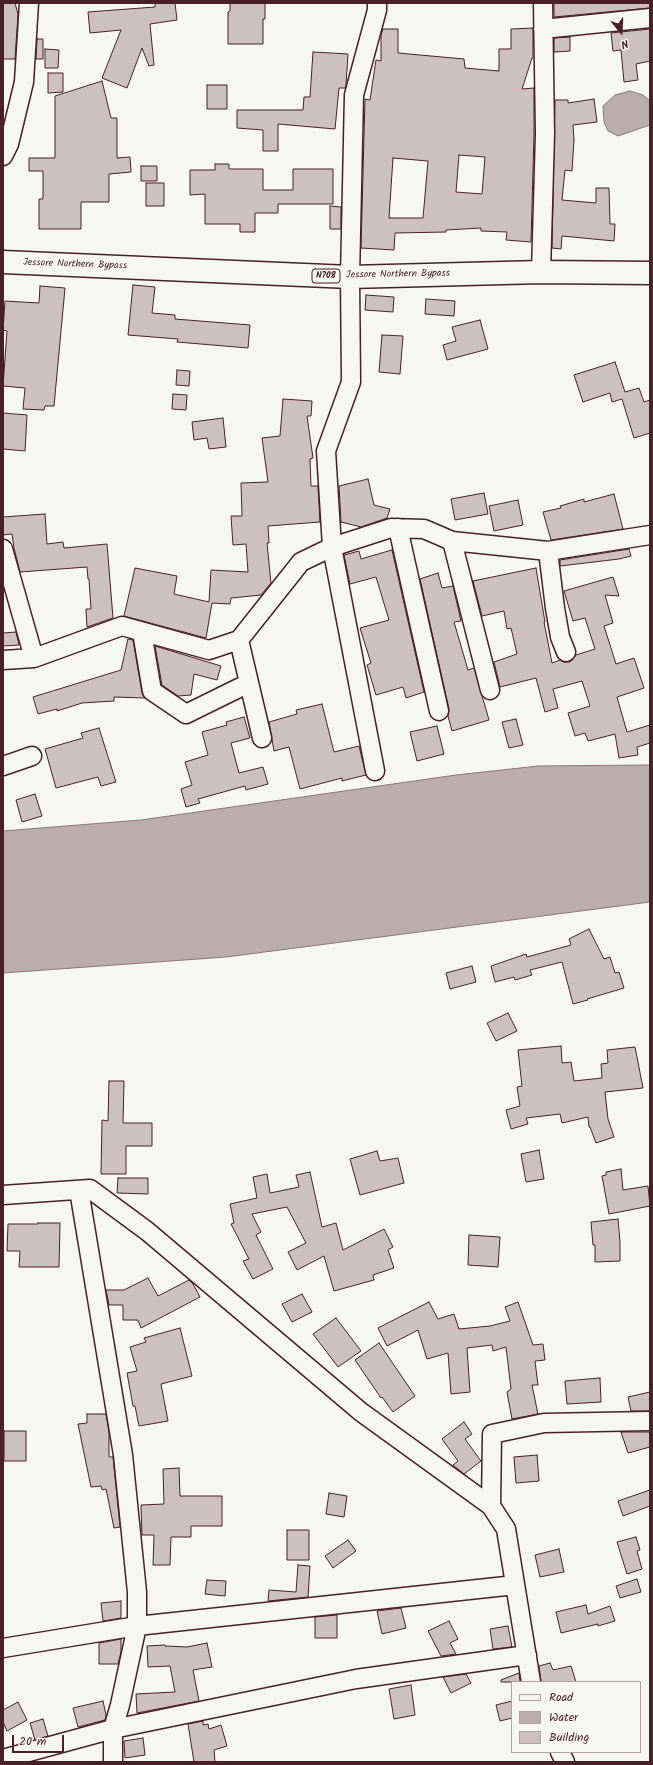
<!DOCTYPE html>
<html>
<head>
<meta charset="utf-8">
<style>
  body { margin:0 }
  #map { position:relative; width:653px; height:1765px; overflow:hidden; background:#f6f6f2; font-family:Kalam,sans-serif }
  canvas { display:block }
  .frame { position:absolute; inset:0; border:4px solid #4a1f2b; pointer-events:none }
  .legend { position:absolute; left:511px; top:1681px; width:130px; height:72px; box-sizing:border-box; background:#f6f6f2; border:1px solid #b1a0a2; margin:0; padding:5px 7px; list-style:none; font-size:12px; color:#4a1f2b }
  .legend li { display:flex; align-items:center; gap:8px; height:20px }
  .legend b { width:20px; border:1px solid #b1a0a2 }
  .north { position:absolute; left:601px; top:12px; width:40px; height:40px; -webkit-text-stroke:3px #f6f6f2; paint-order:stroke; rotate:162deg; font-size:11px; font-weight:700; line-height:16px; text-align:center; color:#4a1f2b }
  .north::after { content:''; display:block; margin:auto; width:14px; height:18px; background:#4a1f2b; clip-path:polygon(50% 0,100% 100%,50% 72%,0 100%) }
  .scale { position:absolute; left:12px; top:1735px; width:52px; height:18px; box-sizing:border-box; border:2px solid #4a1f2b; border-top:0; padding-left:5px; font-size:12px; line-height:14px; white-space:nowrap; color:#4a1f2b; -webkit-text-stroke:3px #f6f6f2; paint-order:stroke }
</style>
</head>
<body>
<div id="map">
<canvas width="653" height="1765"></canvas>
<div class="frame"></div>
<ul class="legend">
<li><b style="height:5px;background:#f6f6f2"></b>Road</li>
<li><b style="height:11px;background:#bbadae"></b>Water</li>
<li><b style="height:11px;background:#ccc1c0"></b>Building</li>
</ul>
<div class="north">N</div>
<div class="scale">20 m</div>
</div>
<script>
const c = document.querySelector('canvas').getContext('2d');
c.lineJoin = 'round';
function fill(path, color) {
  c.fillStyle = color;
  c.fill(path, 'evenodd');
}
function shape(rows) {
  const path = new Path2D();
  for (const r of rows) {
    path.moveTo(r[0], r[1]);
    for (let i = 2; i < r.length; i += 2) path.lineTo(r[i], r[i + 1]);
  }
  return path;
}
function trace(path, color, width, dash) {
  c.strokeStyle = color;
  c.lineWidth = width;
  c.lineCap = dash ? 'butt' : 'round';
  c.setLineDash(dash || []);
  c.stroke(path);
}
function label(font, color, halo, rows, align = 'center') {
  c.font = font + ' Kalam,sans-serif';
  c.lineWidth = 4;
  c.setLineDash([]);
  c.textBaseline = 'middle';
  c.strokeStyle = halo;
  c.fillStyle = color;
  for (const [text, x, y, turn = 0] of rows) {
    c.save();
    c.translate(x, y);
    c.rotate((+turn || 0) * Math.PI / 180);
    c.textAlign = isNaN(turn) ? turn : align;
    if (halo) c.strokeText(text, 0, 0);
    c.fillText(text, 0, 0);
    c.restore();
  }
}
const water = shape([
  [630,91,643,95,650,101,650,125,618,136,608,131,604,122,603,106,615,95,630,91],
  [650,765,650,902,226,957,3,973,3,831,141,820,456,775,538,766,650,765]
]);
fill(water, '#bbadae');
trace(water, '#8e747a', 1);
const building = shape([
  [3,3,15,3,18,14,15,59,3,59,3,3],
  [155,3,175,3,177,20,150,24,154,65,149,66,142,48,127,88,102,78,121,30,90,33,88,12,155,7,155,3],
  [230,3,265,3,265,19,263,19,263,44,228,44,228,12,230,11,230,3],
  [554,3,650,3,650,8,554,17,554,3],
  [533,28,533,58,532,58,522,89,534,88,534,134,531,242,506,240,507,232,481,231,481,228,446,230,446,232,395,233,394,250,361,248,365,99,370,100,376,60,381,61,381,35,383,29,398,29,398,53,464,59,465,68,499,71,499,49,511,49,511,29,533,28],
  [459,155,485,157,482,194,456,192,459,155],
  [393,158,428,161,423,218,389,218,393,158],
  [650,29,650,61,636,64,638,80,624,82,621,50,613,51,611,33,650,29],
  [570,37,570,51,554,52,554,38,570,37],
  [37,39,43,39,43,59,36,59,37,39],
  [45,49,59,50,58,68,45,68,45,49],
  [313,52,348,54,346,85,345,88,339,88,335,129,278,124,278,151,263,151,263,130,237,128,237,110,303,110,304,97,310,97,313,52],
  [48,73,63,73,63,92,48,93,48,73],
  [102,81,111,118,117,118,117,158,130,157,131,172,109,174,109,202,81,202,81,229,39,229,39,199,43,199,43,171,29,171,29,158,55,158,55,96,102,81],
  [207,85,227,85,227,109,207,109,207,85],
  [594,99,597,122,573,125,574,140,572,171,565,170,562,200,596,203,596,188,609,188,610,224,615,224,614,241,562,236,561,249,552,248,555,100,568,100,568,103,594,99],
  [215,164,229,164,229,169,263,169,263,190,293,190,293,169,333,169,333,204,278,204,278,213,255,213,255,232,240,232,240,224,205,224,205,194,190,195,190,170,215,170,215,164],
  [141,166,157,166,157,181,141,181,141,166],
  [146,183,164,183,164,206,146,206,146,183],
  [330,206,341,207,341,229,330,229,330,206],
  [133,285,155,287,152,313,175,315,175,319,250,325,248,348,177,342,178,339,128,335,133,285],
  [40,286,65,288,54,406,45,406,44,410,23,409,25,388,3,386,7,331,3,330,5,301,39,303,40,286],
  [366,295,394,297,393,312,365,310,366,295],
  [426,299,455,301,454,316,425,314,426,299],
  [480,320,488,349,447,360,443,345,456,341,452,327,480,320],
  [382,335,403,336,400,374,379,372,382,335],
  [615,362,625,392,639,388,644,402,650,400,650,433,634,438,622,399,612,402,610,393,583,402,574,375,615,362],
  [177,370,190,371,189,386,176,385,177,370],
  [173,394,187,395,186,410,172,409,173,394],
  [283,399,312,401,311,416,307,416,313,458,310,459,311,486,318,486,320,522,268,526,269,543,267,543,271,583,261,595,231,598,230,604,212,603,206,638,124,616,135,568,177,576,174,594,209,602,211,570,248,572,246,544,233,545,231,516,242,516,241,483,268,482,262,438,280,436,283,399],
  [3,413,27,415,25,451,3,449,3,413],
  [223,418,226,447,209,449,207,438,194,440,192,422,223,418],
  [368,479,374,505,390,509,387,518,361,527,341,522,339,486,368,479],
  [484,493,488,514,455,520,451,499,484,493],
  [614,494,623,529,551,540,543,512,561,508,560,506,584,499,584,502,614,494],
  [518,500,523,525,494,531,489,506,518,500],
  [45,514,47,544,63,542,64,548,107,544,113,618,87,627,86,609,91,609,89,579,88,579,87,567,20,572,14,548,12,534,3,535,3,517,45,514],
  [629,549,631,556,619,559,560,566,560,560,629,549],
  [392,550,424,692,406,698,403,687,376,695,367,665,371,663,360,628,389,620,376,577,350,584,344,555,359,551,361,559,392,550],
  [536,568,545,622,544,622,552,663,560,660,564,662,570,662,576,655,595,649,585,618,573,621,564,591,613,577,619,596,605,595,613,623,604,626,616,664,634,658,644,688,617,697,627,732,650,725,650,743,637,747,638,755,619,758,615,734,588,741,585,733,575,736,568,713,590,706,582,681,553,689,558,708,545,712,536,678,500,687,494,662,517,654,511,628,507,629,504,611,482,616,473,581,536,568],
  [438,573,442,588,453,586,461,621,454,622,468,670,474,668,489,720,452,731,448,716,449,709,420,579,438,573],
  [16,632,19,645,3,646,3,633,16,632],
  [128,639,133,640,142,693,145,698,114,697,114,701,82,703,57,711,57,709,38,714,33,697,121,670,128,639],
  [155,646,221,666,217,680,194,674,191,695,178,696,162,685,155,646],
  [322,704,334,752,359,746,366,775,342,781,342,778,300,789,289,747,274,751,269,722,297,714,296,710,322,704],
  [244,717,250,738,231,743,239,773,263,767,268,784,246,790,245,786,198,799,200,803,186,807,181,789,192,785,185,762,208,755,202,732,227,725,226,722,244,717],
  [516,719,523,745,509,748,502,722,516,719],
  [437,726,444,754,417,761,410,732,437,726],
  [99,728,116,782,101,786,98,777,56,788,45,749,83,738,81,733,99,728],
  [35,794,42,816,22,822,16,800,35,794],
  [589,929,604,959,610,957,615,973,619,972,624,988,587,999,588,1000,573,1004,562,962,530,970,532,975,515,980,514,977,495,982,491,966,526,954,527,957,571,945,569,939,589,929],
  [472,966,476,982,450,989,446,973,472,966],
  [508,1013,517,1031,496,1041,487,1023,508,1013],
  [561,1046,562,1063,571,1062,574,1081,602,1078,601,1064,608,1063,607,1050,635,1047,643,1088,605,1092,608,1119,614,1137,596,1143,590,1127,589,1127,588,1117,562,1123,560,1114,526,1118,528,1124,511,1129,506,1110,520,1106,517,1087,522,1086,518,1050,561,1046],
  [109,1081,124,1081,123,1123,152,1123,152,1146,126,1146,126,1174,101,1174,102,1120,108,1121,109,1081],
  [539,1150,544,1179,526,1182,521,1154,539,1150],
  [377,1151,380,1161,398,1158,404,1183,360,1195,350,1159,377,1151],
  [621,1169,623,1190,648,1186,650,1206,609,1214,602,1176,606,1175,606,1172,621,1169],
  [310,1172,322,1227,336,1223,343,1250,384,1229,393,1247,388,1250,394,1268,373,1275,374,1280,334,1291,324,1256,297,1270,288,1252,306,1243,287,1207,252,1214,261,1232,256,1235,273,1269,253,1279,243,1261,249,1259,231,1224,234,1223,230,1204,257,1198,253,1177,267,1174,270,1193,299,1187,296,1175,310,1172],
  [118,1178,148,1178,148,1194,117,1193,118,1178],
  [618,1219,620,1242,620,1261,595,1262,595,1245,593,1245,591,1222,618,1219],
  [38,1223,60,1223,59,1267,19,1267,20,1251,7,1251,8,1224,38,1224,38,1223],
  [469,1235,500,1237,498,1267,468,1265,469,1235],
  [148,1278,158,1296,189,1280,193,1284,200,1297,141,1328,138,1320,123,1320,123,1305,109,1305,106,1290,124,1290,148,1278],
  [302,1294,312,1312,292,1322,282,1304,302,1294],
  [429,1302,438,1319,454,1314,459,1329,490,1326,510,1321,505,1307,518,1302,533,1345,543,1344,545,1360,535,1361,538,1385,532,1385,538,1414,512,1419,507,1392,511,1389,506,1347,493,1351,492,1345,467,1348,470,1392,451,1394,448,1353,427,1359,418,1330,387,1346,378,1328,429,1302],
  [336,1318,361,1351,338,1367,313,1334,336,1318],
  [180,1328,192,1376,161,1384,168,1421,139,1426,135,1406,133,1406,127,1373,137,1371,130,1347,146,1342,144,1338,180,1328],
  [379,1343,415,1396,393,1412,382,1397,381,1398,355,1360,379,1343],
  [600,1378,601,1402,567,1404,565,1381,600,1378],
  [650,1392,650,1411,631,1411,628,1397,650,1392],
  [87,1414,106,1414,109,1432,109,1457,113,1457,120,1527,114,1528,106,1489,102,1490,101,1486,91,1487,78,1424,87,1423,87,1414],
  [464,1422,472,1434,465,1439,481,1461,464,1474,453,1465,458,1461,442,1439,464,1422],
  [4,1431,26,1431,26,1461,4,1461,4,1431],
  [621,1432,650,1432,650,1447,628,1453,621,1432],
  [537,1455,539,1481,516,1483,514,1457,537,1455],
  [179,1468,180,1496,222,1496,222,1526,191,1526,191,1537,171,1537,170,1565,153,1565,154,1535,142,1535,141,1505,164,1504,163,1469,179,1468],
  [650,1490,650,1506,623,1516,618,1501,650,1490],
  [329,1493,347,1496,344,1517,326,1514,329,1493],
  [287,1530,309,1530,309,1560,287,1560,287,1530],
  [636,1537,640,1550,637,1551,642,1569,627,1574,617,1542,636,1537],
  [348,1540,356,1551,333,1568,325,1556,348,1540],
  [559,1549,564,1572,540,1577,535,1555,559,1549],
  [298,1565,310,1566,308,1597,268,1601,269,1590,296,1592,298,1565],
  [637,1579,641,1592,620,1598,616,1586,637,1579],
  [207,1580,226,1581,225,1596,205,1594,207,1580],
  [121,1601,121,1618,103,1621,101,1603,121,1601],
  [586,1605,588,1614,610,1606,615,1621,598,1626,598,1624,561,1633,556,1612,586,1605],
  [401,1608,406,1628,382,1634,377,1611,401,1608],
  [337,1615,337,1638,315,1638,315,1617,337,1615],
  [449,1621,458,1639,450,1643,456,1654,441,1656,428,1631,449,1621],
  [508,1626,512,1647,493,1649,490,1629,508,1626],
  [121,1639,121,1652,118,1664,99,1664,99,1643,121,1639],
  [207,1643,212,1667,193,1670,199,1701,137,1713,136,1694,175,1692,170,1666,148,1667,147,1646,165,1645,165,1646,187,1647,207,1643],
  [550,1663,553,1670,571,1666,576,1682,541,1682,539,1666,550,1663],
  [519,1673,520,1682,501,1682,501,1680,519,1673],
  [466,1674,471,1683,451,1693,443,1677,466,1674],
  [411,1685,415,1715,394,1719,389,1689,411,1685],
  [103,1701,106,1715,105,1720,78,1727,73,1708,103,1701],
  [512,1701,512,1718,500,1721,496,1705,512,1701],
  [18,1702,27,1720,7,1731,3,1722,3,1710,18,1702],
  [43,1719,48,1736,35,1740,30,1723,43,1719],
  [203,1721,203,1725,208,1724,209,1729,221,1725,227,1746,214,1750,215,1762,194,1762,188,1724,203,1721],
  [143,1738,145,1755,125,1758,124,1741,143,1738]
]);
fill(building, '#ccc1c0');
trace(building, '#4a1f2b', 1);
const minor = shape([
  [543,29,650,18],
  [3,156,9,144,24,82,29,3],
  [541,272,545,134,543,3],
  [398,528,439,711],
  [452,541,490,690],
  [3,549,34,658],
  [548,551,555,608,560,637,566,652],
  [142,632,152,691,186,714,249,683],
  [239,640,262,738],
  [3,660,34,658,122,626,209,650,239,640,301,562,332,547,391,528,424,529,452,541,548,551,650,535],
  [3,766,32,756],
  [375,771,332,547,326,451,351,382,350,277,354,95,377,10,377,3],
  [79,1190,123,1455,137,1592,137,1626,120,1705,113,1729,113,1762],
  [3,1195,90,1189,147,1231,361,1412,491,1506,506,1529,531,1682],
  [491,1506,492,1434,544,1423,650,1421],
  [3,1648,137,1626,515,1585],
  [560,1752,565,1762],
  [3,1759,113,1729,356,1679,527,1655]
]);
const trunk = shape([
  [3,262,350,277,541,272,650,273]
]);
trace(minor, '#4a1f2b', 21);
trace(trunk, '#4a1f2b', 25);
trace(minor, '#f6f6f2', 18);
trace(trunk, '#f6f6f2', 22);
for (const [x, y, w] of [
  [326,276,28]
]) {
  const box = new Path2D();
  box.roundRect(x - w / 2, y - 7, w, 14, 3);
  c.fillStyle = '#f6f6f2';
  c.fill(box);
  trace(box, '#4a1f2b', 1);
}
label('bold 9px', '#4a1f2b', null, [
  ["N708",326,276]
]);
label('10px', '#4a1f2b', '#f6f6f2', [
  ["Jessore Northern Bypass",75,265,2],
  ["Jessore Northern Bypass",398,275,-1]
]);
</script>
</body>
</html>
